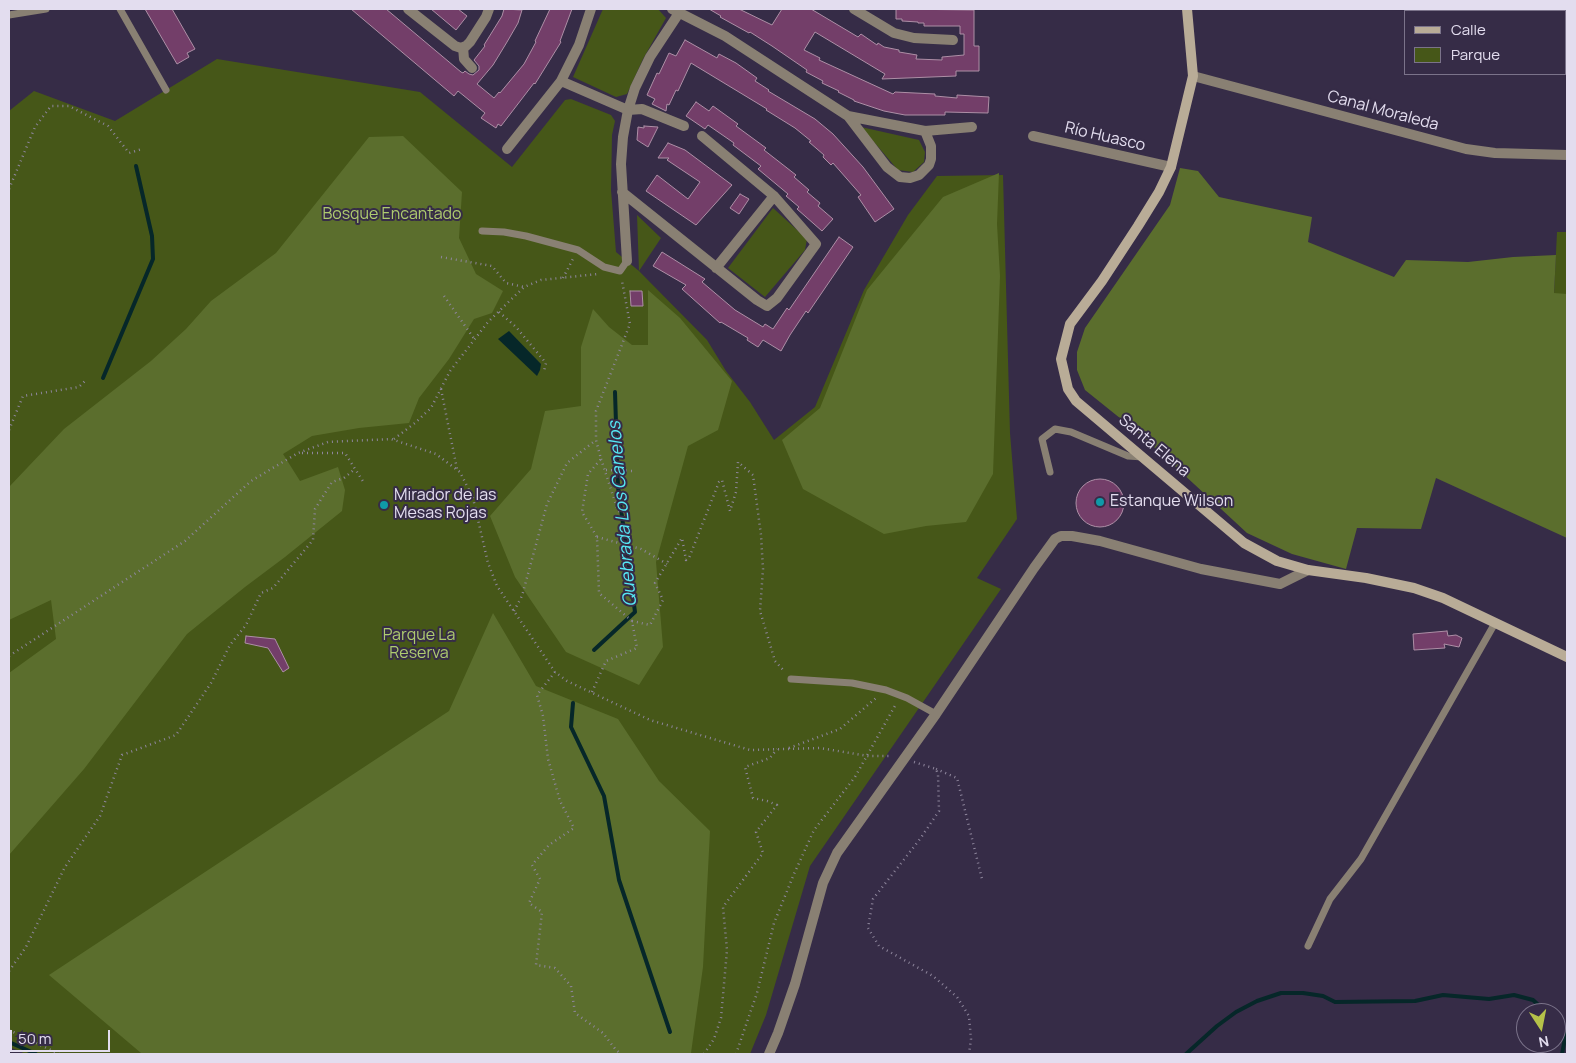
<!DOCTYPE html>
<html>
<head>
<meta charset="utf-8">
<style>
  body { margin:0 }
  #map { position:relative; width:1576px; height:1063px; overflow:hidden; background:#362c47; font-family:Manrope,sans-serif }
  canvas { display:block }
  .frame { position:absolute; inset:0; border:10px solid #e3ddef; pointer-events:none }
  .legend { position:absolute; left:1404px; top:10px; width:162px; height:65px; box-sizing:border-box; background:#362c47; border:1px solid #7b738a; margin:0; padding:6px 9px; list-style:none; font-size:15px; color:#e3ddef }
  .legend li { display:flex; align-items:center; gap:10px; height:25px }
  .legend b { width:25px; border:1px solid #7b738a }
  .north { position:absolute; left:1516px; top:1003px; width:50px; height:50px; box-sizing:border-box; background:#362c47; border:1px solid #7b738a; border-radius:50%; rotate:169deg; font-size:14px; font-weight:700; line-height:20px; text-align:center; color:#e3ddef }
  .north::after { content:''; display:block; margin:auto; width:18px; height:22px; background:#b5c249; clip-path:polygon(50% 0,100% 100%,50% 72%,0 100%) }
  .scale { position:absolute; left:10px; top:1030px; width:100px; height:22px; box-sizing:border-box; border:2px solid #e3ddef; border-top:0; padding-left:6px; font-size:15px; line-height:18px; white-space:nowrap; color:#e3ddef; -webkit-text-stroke:4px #362c47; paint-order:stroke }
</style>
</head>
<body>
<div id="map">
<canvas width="1576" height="1063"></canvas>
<div class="frame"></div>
<ul class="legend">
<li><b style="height:6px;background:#b9ac97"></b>Calle</li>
<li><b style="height:14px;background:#465718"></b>Parque</li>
</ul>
<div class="north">N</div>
<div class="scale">50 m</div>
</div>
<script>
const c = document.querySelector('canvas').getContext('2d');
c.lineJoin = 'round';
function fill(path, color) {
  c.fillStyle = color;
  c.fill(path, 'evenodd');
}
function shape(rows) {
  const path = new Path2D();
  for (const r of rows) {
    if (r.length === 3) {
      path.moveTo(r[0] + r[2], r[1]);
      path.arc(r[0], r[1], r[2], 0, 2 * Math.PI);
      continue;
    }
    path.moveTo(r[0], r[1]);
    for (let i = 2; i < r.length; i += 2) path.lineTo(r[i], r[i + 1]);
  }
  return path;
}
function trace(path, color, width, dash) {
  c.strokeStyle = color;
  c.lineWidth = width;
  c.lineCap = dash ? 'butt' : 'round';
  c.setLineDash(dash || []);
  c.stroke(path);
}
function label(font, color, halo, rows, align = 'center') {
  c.font = font + ' Manrope,sans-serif';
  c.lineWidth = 4;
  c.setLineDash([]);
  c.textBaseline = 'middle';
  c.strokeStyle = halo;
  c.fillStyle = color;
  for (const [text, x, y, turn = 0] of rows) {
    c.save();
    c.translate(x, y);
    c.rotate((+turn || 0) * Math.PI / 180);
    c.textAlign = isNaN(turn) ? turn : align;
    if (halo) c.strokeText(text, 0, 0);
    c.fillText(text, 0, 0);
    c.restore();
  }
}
fill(shape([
  [603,9,658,9,666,18,643,59,627,94,616,97,573,77],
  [217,59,420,92,512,167,565,100,571,99,611,115,615,121,612,135,611,190,616,252,639,271,637,215,661,238,639,271,707,340,726,371,750,402,774,440,815,407,864,290,908,215,937,176,1003,175,1010,433,1017,519,977,578,1001,589,810,866,766,1015,750,1054,26,1054,9,1047,9,111,34,91,115,121],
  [861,127,919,140,925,152,924,162,913,172,898,170],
  [773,208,807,239,805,250,765,297,728,268],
  [1557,232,1567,232,1567,294,1554,294]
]), '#465718');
fill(shape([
  [403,136,462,192,459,238,476,274,503,291,492,313,474,319,449,359,419,398,409,423,359,428,312,436,283,454,300,481,338,467,345,490,342,511,285,557,245,587,187,634,84,769,9,855,9,673,56,639,51,600,9,620,9,487,64,429,151,361,186,329,211,301,276,253,369,137],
  [1180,168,1198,171,1219,197,1312,217,1308,242,1394,277,1406,260,1468,262,1513,257,1556,255,1554,293,1567,294,1567,538,1436,478,1421,529,1357,528,1346,569,1292,554,1247,533,1141,435,1085,390,1077,370,1077,352,1085,328,1170,205],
  [999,173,997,224,1000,276,993,474,966,522,926,526,884,534,803,489,782,440,820,408,867,290,943,197],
  [648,290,680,318,732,381,718,430,688,446,656,562,663,647,639,685,566,652,515,577,490,516,531,469,545,411,581,406,581,347,593,309,609,327,632,345,648,345],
  [493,613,536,686,618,719,659,781,710,831,703,967,691,1053,149,1054,141,1053,49,975,449,711]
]), '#5b6e2d');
fill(shape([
  [509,331,541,364,540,370,537,376,498,339]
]), '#062729');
trace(shape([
  [103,378,153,259,152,236,136,166],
  [594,650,635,612,618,487,615,392],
  [573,703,571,727,604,796,619,880,670,1032],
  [1556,1019,1559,1021,1566,1033,1562,1054],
  [9,1042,36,1054],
  [1186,1054,1217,1026,1236,1012,1257,1001,1281,993,1303,993,1323,996,1335,1002,1415,1001,1443,995,1489,999,1514,995,1533,1000,1547,1013]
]), '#062729', 4);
const building = shape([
  [145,9,172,9,195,49,187,53,189,57,177,64,145,9],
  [351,9,386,9,461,72,463,73,465,71,469,74,473,75,479,70,479,66,474,60,485,46,484,45,502,16,504,9,522,10,518,23,507,42,493,65,477,84,494,98,499,92,500,93,524,64,536,42,535,41,550,9,572,9,560,41,561,42,535,84,534,83,501,126,498,124,496,128,481,118,485,113,458,91,454,96,351,9],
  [431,9,458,9,467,16,456,30,431,9],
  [709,9,739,9,772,25,782,9,811,9,858,37,861,34,877,45,878,43,884,47,899,50,899,52,917,55,916,59,942,60,942,57,964,55,964,34,960,34,960,26,924,26,924,23,918,23,918,22,902,21,902,19,896,19,896,9,974,10,974,46,979,46,979,71,956,71,956,76,882,79,885,74,815,32,804,50,820,58,819,60,893,94,895,92,935,94,935,96,957,98,957,95,989,97,988,113,945,112,945,115,905,115,884,111,854,101,854,100,838,92,839,91,822,83,823,81,806,72,807,70,772,46,750,32,749,33,720,17,721,16,709,9],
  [685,40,717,58,719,54,736,63,757,78,755,81,769,90,768,91,815,119,833,134,863,167,894,209,875,222,858,197,861,195,833,163,831,165,823,157,824,155,809,142,811,141,795,128,766,110,767,109,691,63,678,91,676,90,669,105,667,104,666,111,652,104,655,99,647,95,657,73,659,74,669,53,676,56,685,40],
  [696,102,709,111,713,106,738,124,736,126,766,148,764,150,796,175,794,177,809,190,807,192,820,203,818,206,833,219,822,231,797,209,799,207,786,196,788,194,758,169,761,166,733,145,734,143,708,125,705,129,686,116,696,102],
  [644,126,658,127,648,147,637,140,638,127,644,128,644,126],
  [668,143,685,150,732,185,696,225,646,191,657,175,688,199,700,182,667,160,669,158,658,158,668,143],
  [740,194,749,199,739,214,730,208,740,194],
  [839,237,853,247,808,313,806,311,790,335,781,351,763,340,758,347,747,340,748,338,721,322,720,323,682,289,686,285,653,266,662,252,705,279,702,282,735,310,763,327,765,324,773,329,787,308,789,310,839,237],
  [630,291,642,291,643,306,631,306,630,291],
  [1100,503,24],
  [1447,631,1448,636,1456,635,1462,638,1459,647,1444,644,1445,648,1414,650,1413,634,1447,631],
  [246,636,275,639,289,668,283,672,268,648,245,643,246,636]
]);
fill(building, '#733e69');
trace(building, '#ad8fa6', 1);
trace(shape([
  [9,189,35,127,51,106,69,106,108,126,129,153,142,149],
  [441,257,492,266,506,283,524,287],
  [563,278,574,257],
  [444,296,475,340],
  [499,312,516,327,546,363,544,371],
  [441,389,457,469],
  [9,430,23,396,79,387,85,381],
  [394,439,415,423,431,408,450,371,488,322,524,287,541,280,598,274],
  [302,453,345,453,364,483],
  [601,459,618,511,632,513],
  [606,470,632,471],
  [597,537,641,549,667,564],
  [514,611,522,596,547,504,567,463,596,440],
  [632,621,650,625,663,600,655,583,682,538,686,560,689,558,719,482,722,480,730,511,736,492,738,462,753,475,761,535,763,569,760,611,775,661,785,672],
  [9,656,185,541,251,481,298,453,328,442,391,439,436,454,460,472,473,498,488,563,497,586,555,672,567,681,650,720,750,750,820,748,868,756,892,756],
  [555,672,537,695,543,716,548,759,560,801,574,828,549,845,532,865,540,879,529,903,542,912,536,965,555,968,571,986,575,1013,603,1033,616,1050,621,1054],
  [592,692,606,661,637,648,632,621,599,593,597,537,582,512,588,474,601,459,596,440,596,411,630,324,622,281],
  [789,748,840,729,876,698],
  [914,762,936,769,938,774,939,811,920,839,873,899,868,928,879,946,933,976,957,997,969,1016,971,1039,969,1054],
  [936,769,957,778,982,879],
  [9,971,26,947,65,867,100,816,122,755,176,735,211,683,230,645,246,625,261,593,273,588,313,540,315,509,332,482,344,478,355,469],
  [9,1030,59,1054],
  [704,1054,714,1039,721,1018,727,950,723,907,763,853,756,832,777,805,767,801,753,798,745,767,770,758,777,749],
  [736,1054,757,993,774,923,794,874,814,830,855,777,896,704]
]), '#8e869c', 2.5, [1, 4]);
trace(shape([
  [120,9,166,90],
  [9,15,46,9],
  [482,231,504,232,526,236,578,250,604,267,620,271,627,261],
  [1050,472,1042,439,1055,429,1071,432,1128,456,1143,457],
  [791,679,852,683,886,690,907,698,936,714],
  [1308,946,1330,899,1361,859,1495,623]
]), '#898073', 7);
trace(shape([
  [408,9,455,46,461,48,466,46,470,42,486,17,489,9],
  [672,9,725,36,848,116,887,167,900,177,910,178,919,175,929,165,931,159,931,146,925,131],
  [854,9,894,33,914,38,953,40],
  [463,47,464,59,472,68],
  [1193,76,1466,149,1495,153,1567,155],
  [561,81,628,110,642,109,684,126],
  [848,116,925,131,972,127],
  [1033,136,1171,167],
  [507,149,561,81,579,45,591,9],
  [622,192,757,300,767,306,777,298,816,244,774,196,702,136],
  [627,261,621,164,623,137,628,110,635,88,650,57,679,13],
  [716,268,774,196],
  [769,1054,778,1033,795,984,823,883,837,853,936,714,1034,568,1055,539,1061,536,1072,536,1100,541,1201,569,1280,584,1308,570]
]), '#898073', 10);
trace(shape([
  [1187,9,1193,76,1171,167,1159,192,1138,226,1102,281,1070,324,1061,359,1068,389,1076,401,1244,543,1277,561,1308,570,1366,578,1414,588,1443,598,1567,657]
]), '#b9ac97', 10);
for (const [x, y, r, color] of [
  [1100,502,5,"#0f9aa8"],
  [384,505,5,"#0f9aa8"]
]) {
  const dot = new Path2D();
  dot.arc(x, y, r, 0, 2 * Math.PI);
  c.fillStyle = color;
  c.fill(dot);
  trace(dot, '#362c47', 2);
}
label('16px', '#e3ddef', '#362c47', [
  ["Canal Moraleda",1383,111,15],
  ["Río Huasco",1105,137,13],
  ["Santa Elena",1154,446,40]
]);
label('16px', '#aecb6f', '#362c47', [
  ["Bosque Encantado",392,215],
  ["Parque La",419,636],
  ["Reserva",419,654]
]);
label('16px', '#e3ddef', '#362c47', [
  ["Mirador de las",394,496],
  ["Mesas Rojas",394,514],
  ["Estanque Wilson",1110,502]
], 'left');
label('italic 18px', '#56e8f4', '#362c47', [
  ["Quebrada Los Canelos",623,514,-95]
]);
</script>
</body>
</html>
